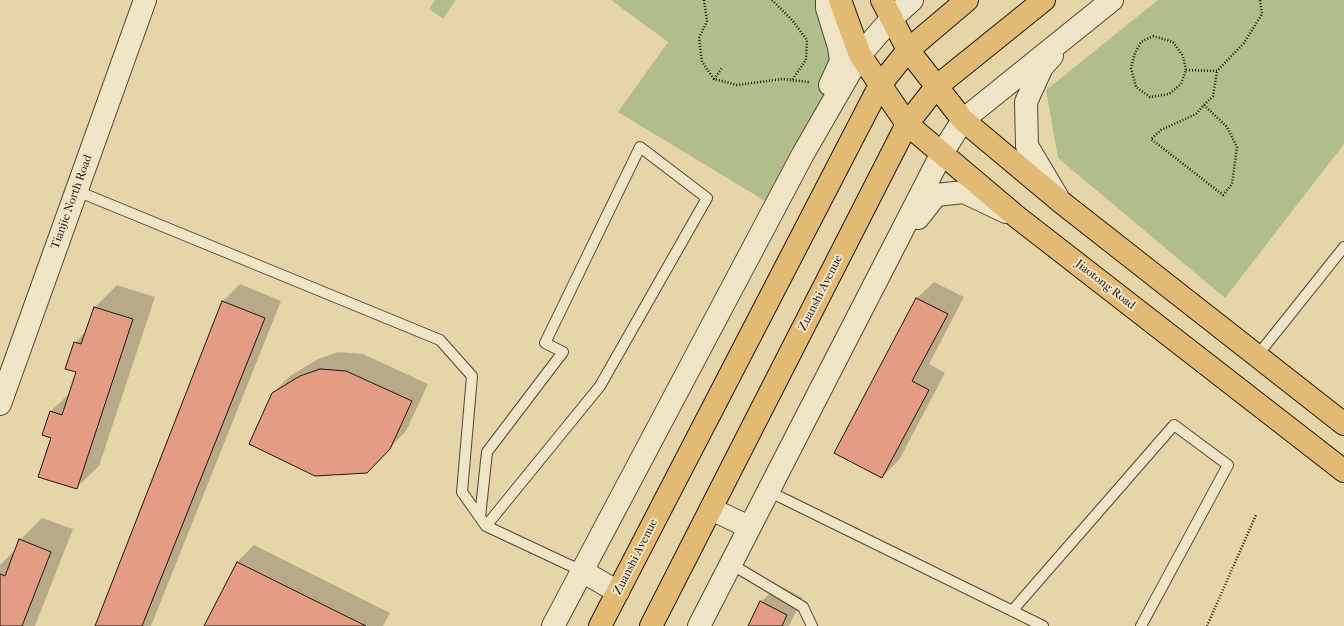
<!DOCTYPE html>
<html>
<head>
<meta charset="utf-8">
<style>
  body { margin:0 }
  canvas { display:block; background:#e6d5a8 }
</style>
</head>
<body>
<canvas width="1344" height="626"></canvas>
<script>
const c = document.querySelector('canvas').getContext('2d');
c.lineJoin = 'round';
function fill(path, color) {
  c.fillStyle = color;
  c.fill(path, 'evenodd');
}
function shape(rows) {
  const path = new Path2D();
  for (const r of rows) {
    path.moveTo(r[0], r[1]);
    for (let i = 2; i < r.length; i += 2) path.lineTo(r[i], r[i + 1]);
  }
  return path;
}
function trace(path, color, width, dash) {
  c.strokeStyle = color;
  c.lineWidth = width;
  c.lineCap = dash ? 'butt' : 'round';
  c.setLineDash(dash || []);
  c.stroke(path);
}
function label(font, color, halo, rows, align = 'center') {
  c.font = font + ' "IM FELL French Canon",serif';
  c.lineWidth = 4;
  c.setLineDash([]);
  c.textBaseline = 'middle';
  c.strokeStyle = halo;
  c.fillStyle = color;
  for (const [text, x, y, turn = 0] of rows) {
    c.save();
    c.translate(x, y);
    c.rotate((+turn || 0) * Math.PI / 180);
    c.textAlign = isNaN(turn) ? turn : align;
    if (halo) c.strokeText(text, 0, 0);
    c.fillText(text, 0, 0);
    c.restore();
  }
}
fill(shape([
  [435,0,456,0,443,19,429,9],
  [611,0,827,0,841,61,775,207,618,112,668,42],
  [1158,0,1344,0,1344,144,1225,298,1058,158,1046,90]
]), '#b1be8b');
fill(shape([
  [934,282,964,297,929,364,945,373,899,460,882,477,917,298],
  [240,284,281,301,151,626,97,626,223,301],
  [117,285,155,297,99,466,76,488,52,437,43,435,51,411,71,392,77,371,75,343,87,330,95,307],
  [338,352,363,354,428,384,406,431,384,454,273,393,290,376,318,359],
  [42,518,73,529,35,626,0,626,0,565,16,549,20,540],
  [254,545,390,613,383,626,205,626,237,562],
  [778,585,803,598,789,626,749,626,761,602]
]), '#0003');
const building = shape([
  [916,298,948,314,912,381,929,390,882,478,834,453,916,298],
  [222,301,265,318,142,626,95,626,222,301],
  [94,307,133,319,77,489,38,477,51,438,42,435,50,411,62,415,76,372,65,369,74,342,81,344,94,307],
  [320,369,346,371,412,401,390,449,367,473,315,476,249,444,272,393,300,376,320,369],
  [19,539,51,552,22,626,0,626,0,574,5,576,19,539],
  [237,562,366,626,204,626,237,562],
  [760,601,787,615,782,626,748,626,760,601]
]);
fill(building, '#e59c85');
trace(building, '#20170e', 1);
const service = shape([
  [77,191,440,340,472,376,462,492,486,526,582,571],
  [1257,356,1344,247],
  [768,491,1043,626],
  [480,517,487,452,563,352,545,343,640,147,707,198,600,386,486,526],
  [731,564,803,607,812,626],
  [1012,611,1174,425,1228,465,1141,626]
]);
const tertiary = shape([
  [827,0,827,8,839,47,841,61,830,85],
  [1052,56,1042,67,1026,102,1027,146,1058,198],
  [918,218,936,195,964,192,1006,212],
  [0,404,145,0],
  [711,509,749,527],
  [582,571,618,592],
  [553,626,803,154,860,55,891,19,912,0],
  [699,626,942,153,963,120,1112,0]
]);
const primary = shape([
  [840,0,860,55,907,124,1017,217,1344,471],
  [882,0,908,50,963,120,1061,202,1344,424]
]);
const trunk = shape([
  [600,626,880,85,908,50,967,0],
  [651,626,907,124,936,87,1044,0]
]);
trace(service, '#524634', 12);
trace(tertiary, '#524634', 24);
trace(primary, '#20170e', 24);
trace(trunk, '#20170e', 24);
trace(shape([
  [704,0,707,21,699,38,702,62,714,79,737,85,782,79,809,82],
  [772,0,792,20,807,40,806,60,792,80],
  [1153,36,1173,42,1183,56,1186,70,1181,84,1169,94,1150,97,1136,87,1131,68,1135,53,1141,42,1153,36],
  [1186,70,1217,71,1244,43,1262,14,1260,0],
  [714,79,722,68],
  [1204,105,1227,127,1237,147,1232,184,1223,195,1151,139,1161,130,1196,114,1204,105,1213,96,1217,71],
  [1207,626,1256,515]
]), '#20170e', 2.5, [1, 2]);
trace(service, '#efe4c6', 10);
trace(tertiary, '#efe4c6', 22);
trace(primary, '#e3ba74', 22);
trace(trunk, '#e3ba74', 22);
label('12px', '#20170e', '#efe4c6', [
  ["Tianjie North Road",72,202,-70],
  ["Jiaotong Road",1105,285,38],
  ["Zuanshi Avenue",821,293,-63],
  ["Zuanshi Avenue",636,557,-63]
]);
</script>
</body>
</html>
